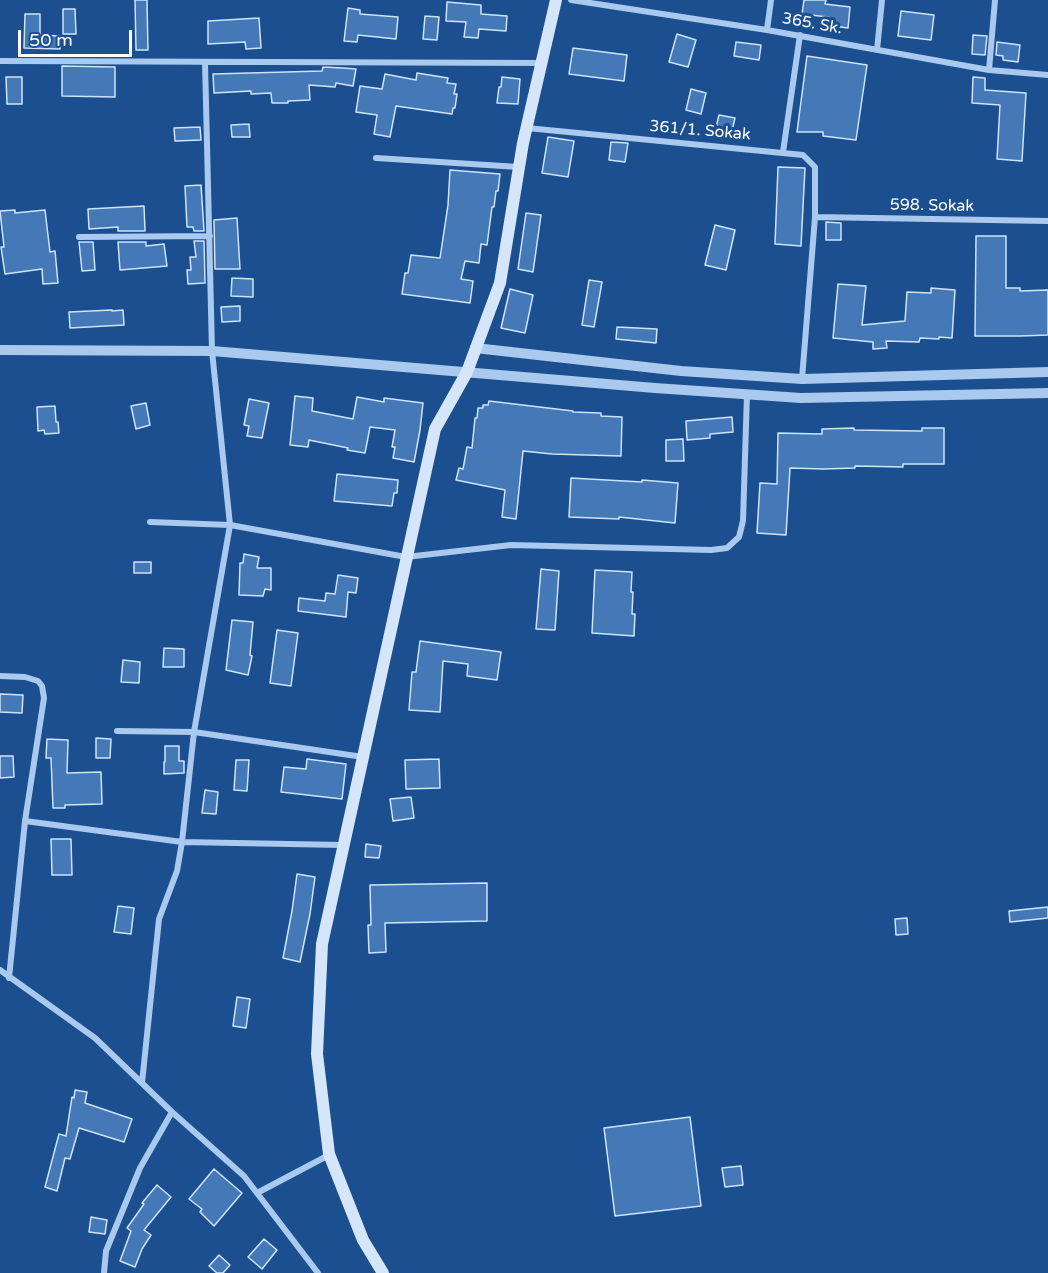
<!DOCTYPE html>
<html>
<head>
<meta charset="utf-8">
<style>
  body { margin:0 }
  #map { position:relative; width:1048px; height:1273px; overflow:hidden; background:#1b4f8f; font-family:"Varela Round",sans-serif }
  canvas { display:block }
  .scale { position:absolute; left:18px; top:30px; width:114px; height:27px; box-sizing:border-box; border:3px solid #fff; border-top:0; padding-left:8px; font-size:18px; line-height:21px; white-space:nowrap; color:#fff; -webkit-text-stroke:4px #1b4f8f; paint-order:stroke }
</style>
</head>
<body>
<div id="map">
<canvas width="1048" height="1273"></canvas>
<div class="scale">50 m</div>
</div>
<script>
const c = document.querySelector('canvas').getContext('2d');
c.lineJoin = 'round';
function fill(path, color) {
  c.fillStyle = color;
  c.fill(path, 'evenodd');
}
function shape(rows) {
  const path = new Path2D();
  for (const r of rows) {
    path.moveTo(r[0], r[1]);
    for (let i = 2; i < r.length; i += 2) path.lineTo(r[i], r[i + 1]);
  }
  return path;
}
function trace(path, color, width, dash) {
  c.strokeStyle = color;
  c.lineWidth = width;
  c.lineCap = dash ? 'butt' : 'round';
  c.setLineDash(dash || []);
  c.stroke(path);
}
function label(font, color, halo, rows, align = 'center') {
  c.font = font + ' "Varela Round",sans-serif';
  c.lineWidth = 6;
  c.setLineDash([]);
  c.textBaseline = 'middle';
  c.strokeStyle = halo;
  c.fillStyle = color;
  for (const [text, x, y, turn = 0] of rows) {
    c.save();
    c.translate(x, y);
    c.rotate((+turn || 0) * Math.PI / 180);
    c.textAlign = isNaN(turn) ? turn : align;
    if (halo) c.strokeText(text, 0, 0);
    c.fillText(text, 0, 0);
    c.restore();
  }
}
const building = shape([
  [135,0,147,0,148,50,136,50,135,0],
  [804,0,826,0,825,4,850,7,848,28,826,25,828,17,802,14,804,0],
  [447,2,481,5,481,14,507,16,506,31,479,29,478,38,464,37,466,22,446,21,447,2],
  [348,8,360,10,360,14,398,17,396,39,358,35,357,42,344,41,348,8],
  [63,9,75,9,76,34,63,34,63,9],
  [901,11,934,15,931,40,898,36,901,11],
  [25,14,40,14,40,35,60,36,60,49,24,48,25,14],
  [425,16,439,17,437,40,423,39,425,16],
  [259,18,261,48,246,49,245,42,208,44,208,21,259,18],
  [677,34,696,40,688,67,669,62,677,34],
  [973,35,987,36,985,55,972,54,973,35],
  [736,42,761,45,759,60,734,56,736,42],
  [997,42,1020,45,1018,62,1003,60,1003,56,996,55,997,42],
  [573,48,627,55,624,81,569,74,573,48],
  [807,56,867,65,856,140,823,136,823,132,797,132,807,56],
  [62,66,115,67,115,97,62,96,62,66],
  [323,67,343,68,356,69,353,86,336,83,335,87,309,85,310,100,288,101,288,103,272,103,271,93,251,94,251,91,214,93,213,74,322,71,323,67],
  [417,73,448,78,447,83,456,84,454,94,457,94,455,108,453,108,452,114,396,106,390,137,374,134,377,115,356,112,360,86,382,89,385,74,416,80,417,73],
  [6,77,22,77,22,104,7,104,6,77],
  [502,77,520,79,518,104,497,103,499,87,501,87,502,77],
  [973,77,985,78,985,90,1026,93,1022,161,997,159,1000,105,972,103,973,77],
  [691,89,706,93,701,114,686,110,691,89],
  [719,115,735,118,730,139,714,136,719,115],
  [249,124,250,137,232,137,231,125,249,124],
  [200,127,201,140,175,141,174,128,200,127],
  [548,137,574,141,568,177,542,173,548,137],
  [611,142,628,143,625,162,609,160,611,142],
  [778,167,805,168,801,246,775,244,778,167],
  [450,170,500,174,498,191,496,191,494,207,492,207,487,245,481,244,479,263,465,261,461,279,473,281,470,303,402,294,405,273,408,273,411,255,440,258,448,205,450,170],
  [201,185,204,231,194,231,193,227,187,227,185,186,201,185],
  [144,206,145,231,118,231,118,227,89,229,88,209,144,206],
  [15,210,15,213,45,210,50,252,55,251,58,283,43,284,42,269,5,274,1,247,4,247,0,211,15,210],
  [526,213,541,215,533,272,518,269,526,213],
  [237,218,240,269,215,269,214,220,237,218],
  [826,222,841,223,841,240,826,240,826,222],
  [715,225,735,230,726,270,705,265,715,225],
  [976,236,1006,236,1006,288,1020,288,1020,291,1048,290,1048,335,1020,336,975,336,976,236],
  [194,241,204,241,205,283,188,284,187,270,191,270,190,257,196,257,194,241],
  [79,242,93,242,95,270,82,271,79,242],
  [118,242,146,242,146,246,164,244,167,266,120,270,118,242],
  [232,278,253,279,253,297,231,296,232,278],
  [589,280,602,282,594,327,582,325,589,280],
  [838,284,866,286,862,325,905,321,907,292,931,293,931,288,955,290,952,338,939,337,939,339,920,338,919,342,886,341,887,348,873,349,873,342,833,338,838,284],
  [510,289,533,295,525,333,501,328,510,289],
  [240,306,240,321,222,322,221,307,240,306],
  [112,310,112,311,123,310,124,325,70,328,69,312,112,310],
  [617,327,657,329,656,343,616,339,617,327],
  [295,396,313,398,312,411,353,419,357,397,384,402,384,398,423,403,420,430,414,462,393,458,395,447,392,447,395,430,370,427,365,453,347,450,348,448,309,440,308,447,290,445,295,396],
  [249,399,269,403,262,438,247,436,249,426,244,425,249,399],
  [489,401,573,411,573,412,601,413,601,416,622,417,621,456,552,454,523,451,516,519,502,517,505,490,456,480,459,468,463,469,467,447,472,448,475,418,477,418,478,408,483,408,483,405,488,405,489,401],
  [146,403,150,425,136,429,131,406,146,403],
  [55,406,56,422,58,422,59,433,45,434,44,430,38,431,37,407,55,406],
  [732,417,733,432,710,434,710,438,687,440,686,421,732,417],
  [854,428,854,430,922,431,922,428,944,428,944,464,903,464,903,467,855,466,855,468,823,469,790,468,786,535,757,533,760,483,777,484,778,433,822,434,822,429,854,428],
  [683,439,684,461,666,461,666,440,683,439],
  [337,474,398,480,397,493,394,493,392,506,334,501,337,474],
  [571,478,642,482,642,480,678,483,675,523,619,517,619,519,569,517,571,478],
  [244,554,259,557,257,568,271,568,271,590,265,589,263,596,239,595,240,563,243,563,244,554],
  [134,562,151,562,151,573,134,573,134,562],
  [541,569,559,571,555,630,536,629,541,569],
  [595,570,632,572,631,592,633,592,632,614,635,614,634,636,592,633,595,570],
  [338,575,358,578,356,593,348,592,346,617,298,611,299,598,325,601,326,593,335,594,338,575],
  [232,620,253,622,250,655,252,656,248,675,226,670,232,620],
  [277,630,298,633,291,686,270,683,277,630],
  [420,641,501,652,497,680,467,676,468,664,443,661,440,712,409,710,412,672,416,672,420,641],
  [164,648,184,649,184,667,163,667,164,648],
  [123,660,140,662,139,683,121,682,123,660],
  [0,694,23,695,22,713,0,712,0,694],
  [96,738,111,739,110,758,96,758,96,738],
  [47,739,68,740,67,773,101,772,102,804,65,805,65,808,53,808,51,758,46,758,47,739],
  [165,746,179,746,179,761,184,761,184,773,164,774,164,762,165,762,165,746],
  [0,756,13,756,14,777,0,778,0,756],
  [307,759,346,764,342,799,281,792,284,767,306,769,307,759],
  [439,759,440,788,406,789,405,760,439,759],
  [236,760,249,760,247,791,234,790,236,760],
  [205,790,218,792,216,814,202,813,205,790],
  [411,797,414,818,393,821,390,799,411,797],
  [51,839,71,839,72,875,52,875,51,839],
  [366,844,381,846,379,858,365,857,366,844],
  [297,874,315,877,310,914,300,962,283,958,292,911,297,874],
  [487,883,487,921,385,923,386,952,369,953,368,925,371,925,370,885,487,883],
  [118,906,134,908,131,934,114,932,118,906],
  [1048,907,1048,918,1010,922,1009,911,1048,907],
  [907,918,908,934,896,935,895,919,907,918],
  [237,997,250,999,246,1028,233,1026,237,997],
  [75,1090,87,1092,85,1103,132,1119,124,1142,79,1128,70,1159,65,1158,57,1191,45,1187,59,1134,66,1136,72,1097,74,1098,75,1090],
  [690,1117,701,1206,615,1216,604,1128,690,1117],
  [741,1166,743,1185,725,1187,722,1168,741,1166],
  [214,1169,242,1193,214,1226,200,1212,202,1209,189,1199,214,1169],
  [157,1185,171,1197,144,1230,151,1235,142,1249,135,1267,120,1261,131,1231,127,1228,144,1204,142,1203,157,1185],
  [91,1217,107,1220,105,1234,89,1232,91,1217],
  [264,1239,277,1250,262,1269,248,1257,264,1239],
  [219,1255,230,1265,223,1273,217,1273,209,1266,219,1255]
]);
fill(building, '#4478b7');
trace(building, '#cfe3fa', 1.5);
trace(shape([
  [571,0,767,30,989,70,1048,75],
  [767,30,771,0],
  [877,50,882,0],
  [0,61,541,63],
  [989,70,995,0],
  [527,128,803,155,815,167,815,217,802,379],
  [783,152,800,35],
  [376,158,519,167],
  [815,217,1048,221],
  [79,237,210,236],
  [150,522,230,525,406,557,511,545,711,550,727,548,739,537,743,521,747,394],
  [0,676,25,677,38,681,42,686,44,698,25,821,9,978],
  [117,731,194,732,363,757],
  [25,821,182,842,343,845],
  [0,970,95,1038,172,1112,244,1176,318,1273],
  [142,1083,159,919,177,871,182,842,194,732,230,525,212,351,205,62],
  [257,1193,329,1155],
  [104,1273,106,1251,140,1168,172,1112]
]), '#a9c9ee', 6);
trace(shape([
  [475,348,681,371,802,379,1048,372],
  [0,350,212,351,655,388,801,398,1048,393]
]), '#a9c9ee', 10);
trace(shape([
  [383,1273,363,1240,329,1154,317,1054,322,944,435,429,467,372,500,283,523,143,556,0]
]), '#d6e6fa', 12);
label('16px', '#fff', '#1b4f8f', [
  ["365. Sk.",812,24,10],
  ["361/1. Sokak",700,131,5],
  ["598. Sokak",932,206,1]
]);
</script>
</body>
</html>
